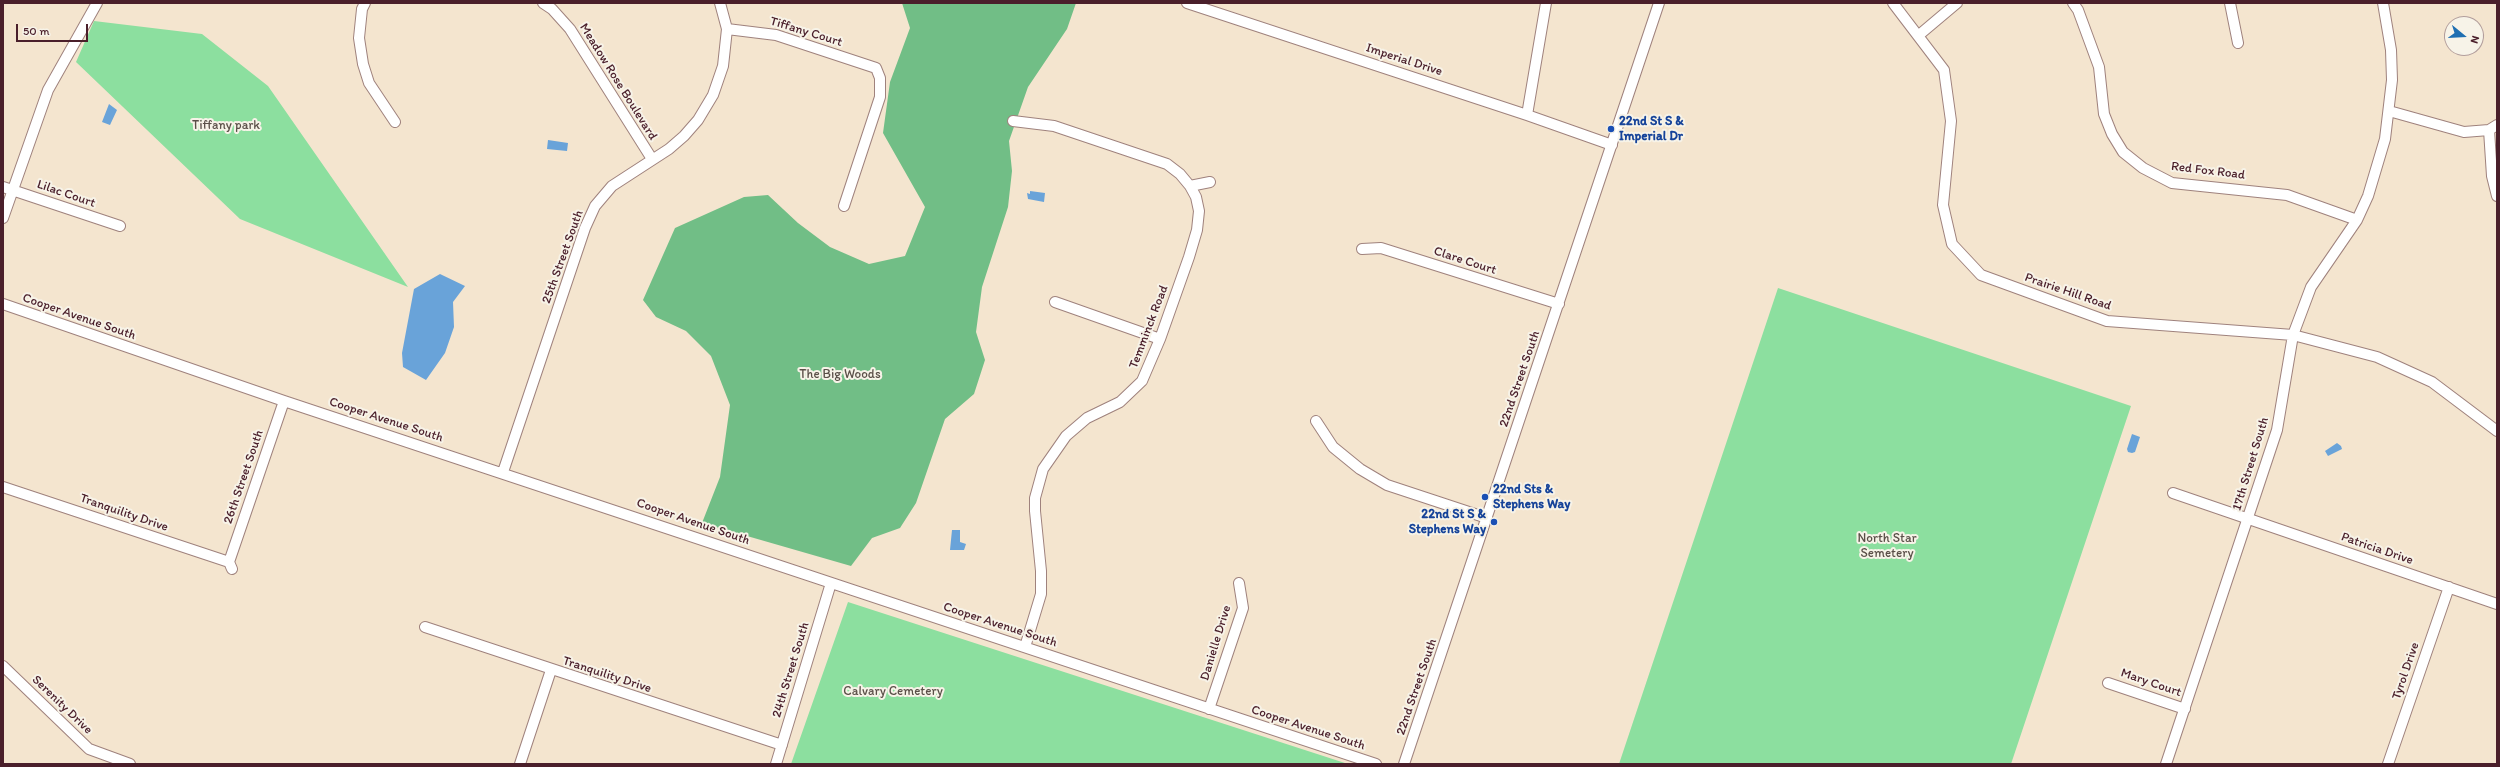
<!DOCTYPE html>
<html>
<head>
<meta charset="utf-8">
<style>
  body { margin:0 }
  #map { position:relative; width:2500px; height:767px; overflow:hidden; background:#f4e5cf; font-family:Itim,sans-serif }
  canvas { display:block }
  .frame { position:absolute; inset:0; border:4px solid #4a1f2b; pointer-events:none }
  .north { position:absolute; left:2444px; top:16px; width:40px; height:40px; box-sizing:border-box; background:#f7f3e8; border:1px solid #b29e9c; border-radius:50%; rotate:108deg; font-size:11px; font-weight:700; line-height:16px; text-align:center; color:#4a1f2b }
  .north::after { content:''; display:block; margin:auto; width:14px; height:18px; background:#1f6fb2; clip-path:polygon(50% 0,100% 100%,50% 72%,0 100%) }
  .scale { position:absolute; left:16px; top:24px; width:72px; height:18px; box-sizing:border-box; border:2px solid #4a1f2b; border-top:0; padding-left:5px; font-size:12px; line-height:14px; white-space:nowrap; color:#4a1f2b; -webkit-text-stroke:3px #f7f3e8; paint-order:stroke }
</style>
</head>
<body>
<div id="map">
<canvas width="2500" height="767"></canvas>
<div class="frame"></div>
<div class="north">N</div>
<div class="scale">50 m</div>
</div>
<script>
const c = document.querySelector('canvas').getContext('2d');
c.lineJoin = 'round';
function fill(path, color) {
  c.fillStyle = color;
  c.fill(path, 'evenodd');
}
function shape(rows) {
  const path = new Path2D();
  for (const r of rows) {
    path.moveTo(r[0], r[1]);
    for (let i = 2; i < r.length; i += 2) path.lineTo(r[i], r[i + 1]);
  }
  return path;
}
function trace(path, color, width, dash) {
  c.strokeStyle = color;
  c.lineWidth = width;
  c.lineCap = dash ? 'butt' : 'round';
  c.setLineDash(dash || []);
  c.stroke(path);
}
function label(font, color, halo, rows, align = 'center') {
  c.font = font + ' Itim,sans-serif';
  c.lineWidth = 4;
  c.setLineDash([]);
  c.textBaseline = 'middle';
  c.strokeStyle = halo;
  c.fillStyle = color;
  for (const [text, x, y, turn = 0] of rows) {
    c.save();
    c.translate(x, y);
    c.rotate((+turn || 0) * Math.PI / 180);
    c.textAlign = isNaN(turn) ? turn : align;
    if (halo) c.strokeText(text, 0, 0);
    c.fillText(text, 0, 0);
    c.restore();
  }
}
fill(shape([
  [94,21,202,34,268,86,408,287,240,219,76,62],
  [1778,288,2131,406,2011,764,1619,764],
  [848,602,1348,764,791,764]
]), '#8cdf9f');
fill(shape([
  [902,3,1076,3,1067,29,1028,87,1009,141,1012,171,1008,207,982,287,976,332,985,360,974,394,945,419,916,503,900,528,872,538,851,566,702,523,720,477,730,405,711,356,686,331,656,317,643,300,675,228,744,197,768,195,798,223,830,247,869,264,905,256,925,207,883,133,890,82,910,28]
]), '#71be86');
fill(shape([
  [109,104,117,110,110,125,102,122],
  [548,140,568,143,567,151,547,149],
  [1030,191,1045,193,1044,202,1028,199,1027,193,1030,194],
  [440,274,465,286,453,302,454,327,445,353,426,380,403,367,402,353,414,289],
  [2132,434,2140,437,2135,452,2132,453,2128,452,2127,449],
  [2337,443,2341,446,2342,449,2328,456,2325,451],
  [952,530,960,530,960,542,966,544,964,550,950,550]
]), '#69a3d9');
const minor = shape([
  [365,3,362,9,359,38,363,64,369,83,395,122],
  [543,3,552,9,570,29,652,159],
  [1187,3,1527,115,1612,145],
  [1893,3,1944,70,1951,121,1943,205,1952,244,1981,275,2107,321,2293,335,2377,357,2432,382,2497,431],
  [2073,3,2078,10,2099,67,2104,114,2112,134,2123,152,2143,168,2172,183,2287,195,2357,220],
  [2230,3,2238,43],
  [727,29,776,35,876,68,880,78,880,97,844,206],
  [1919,35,1957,3],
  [2389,111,2464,132,2489,130,2497,125],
  [1527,115,1546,3],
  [1013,121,1054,126,1167,164,1180,174,1190,186,1196,197,1199,211,1197,230,1189,257,1160,339,1142,381,1120,402,1087,418,1066,436,1043,469,1035,498,1035,511,1041,571,1041,594,1025,647],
  [2489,130,2492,176,2497,196],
  [1190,186,1210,182],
  [3,187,120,226],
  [3,218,48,90,97,3],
  [1362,249,1381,248,1559,304],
  [1055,302,1160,339],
  [3,304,284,401,1376,764],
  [1316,421,1333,447,1360,469,1387,485,1487,518],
  [503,472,585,228,595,206,612,186,669,149,684,136,698,120,713,95,723,66,727,29,720,3],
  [3,487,229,562,232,569],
  [2173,493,2497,604],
  [229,562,284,401],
  [425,627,782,745],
  [3,666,89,749,130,764],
  [2108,683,2185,709],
  [1209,709,1243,608,1239,583],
  [520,764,551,670],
  [776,764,831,583],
  [1404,764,1659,3],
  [2166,764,2277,430,2293,335,2311,287,2357,220,2368,196,2385,139,2392,80,2391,50,2383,3],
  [2388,764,2449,587]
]);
trace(minor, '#9f827d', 12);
trace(minor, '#fff', 10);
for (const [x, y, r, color] of [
  [1611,129,4,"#1a4fb4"],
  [1485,497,4,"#1a4fb4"],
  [1494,522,4,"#1a4fb4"]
]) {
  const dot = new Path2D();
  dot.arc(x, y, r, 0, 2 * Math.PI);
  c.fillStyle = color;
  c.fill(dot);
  trace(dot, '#f7f3e8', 1.5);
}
label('13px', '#4a1f2b', '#f7f3e8', [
  ["Tiffany Court",806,32,17],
  ["Imperial Drive",1404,60,18],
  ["Meadow Rose Boulevard",618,82,58],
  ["Red Fox Road",2208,171,7],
  ["Lilac Court",66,194,19],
  ["25th Street South",563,257,-70],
  ["Clare Court",1465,261,18],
  ["Prairie Hill Road",2068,292,19],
  ["Cooper Avenue South",79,317,19],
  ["Temminck Road",1149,327,-69],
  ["22nd Street South",1520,379,-71],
  ["Cooper Avenue South",386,420,18],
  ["17th Street South",2251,464,-73],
  ["26th Street South",244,477,-71],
  ["Tranquility Drive",124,513,19],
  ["Cooper Avenue South",693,522,19],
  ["Patricia Drive",2377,549,19],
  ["Cooper Avenue South",1000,625,18],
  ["Danielle Drive",1216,643,-73],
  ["24th Street South",791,670,-73],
  ["Tyrol Drive",2406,671,-71],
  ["Tranquility Drive",607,675,18],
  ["Mary Court",2151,683,19],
  ["22nd Street South",1417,687,-71],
  ["Serenity Drive",62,705,44],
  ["Cooper Avenue South",1308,728,18]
]);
label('bold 13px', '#164399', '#f7f3e8', [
  ["22nd St S &",1619,122],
  ["Imperial Dr",1619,137],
  ["22nd Sts &",1493,490],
  ["Stephens Way",1493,505],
  ["22nd St S &",1486,515,"right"],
  ["Stephens Way",1486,530,"right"]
], 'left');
label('13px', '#5a4f48', '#f7f3e8', [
  ["Tiffany park",226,126],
  ["The Big Woods",840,375],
  ["North Star",1887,539],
  ["Semetery",1887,554],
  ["Calvary Cemetery",893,692]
]);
</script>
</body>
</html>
